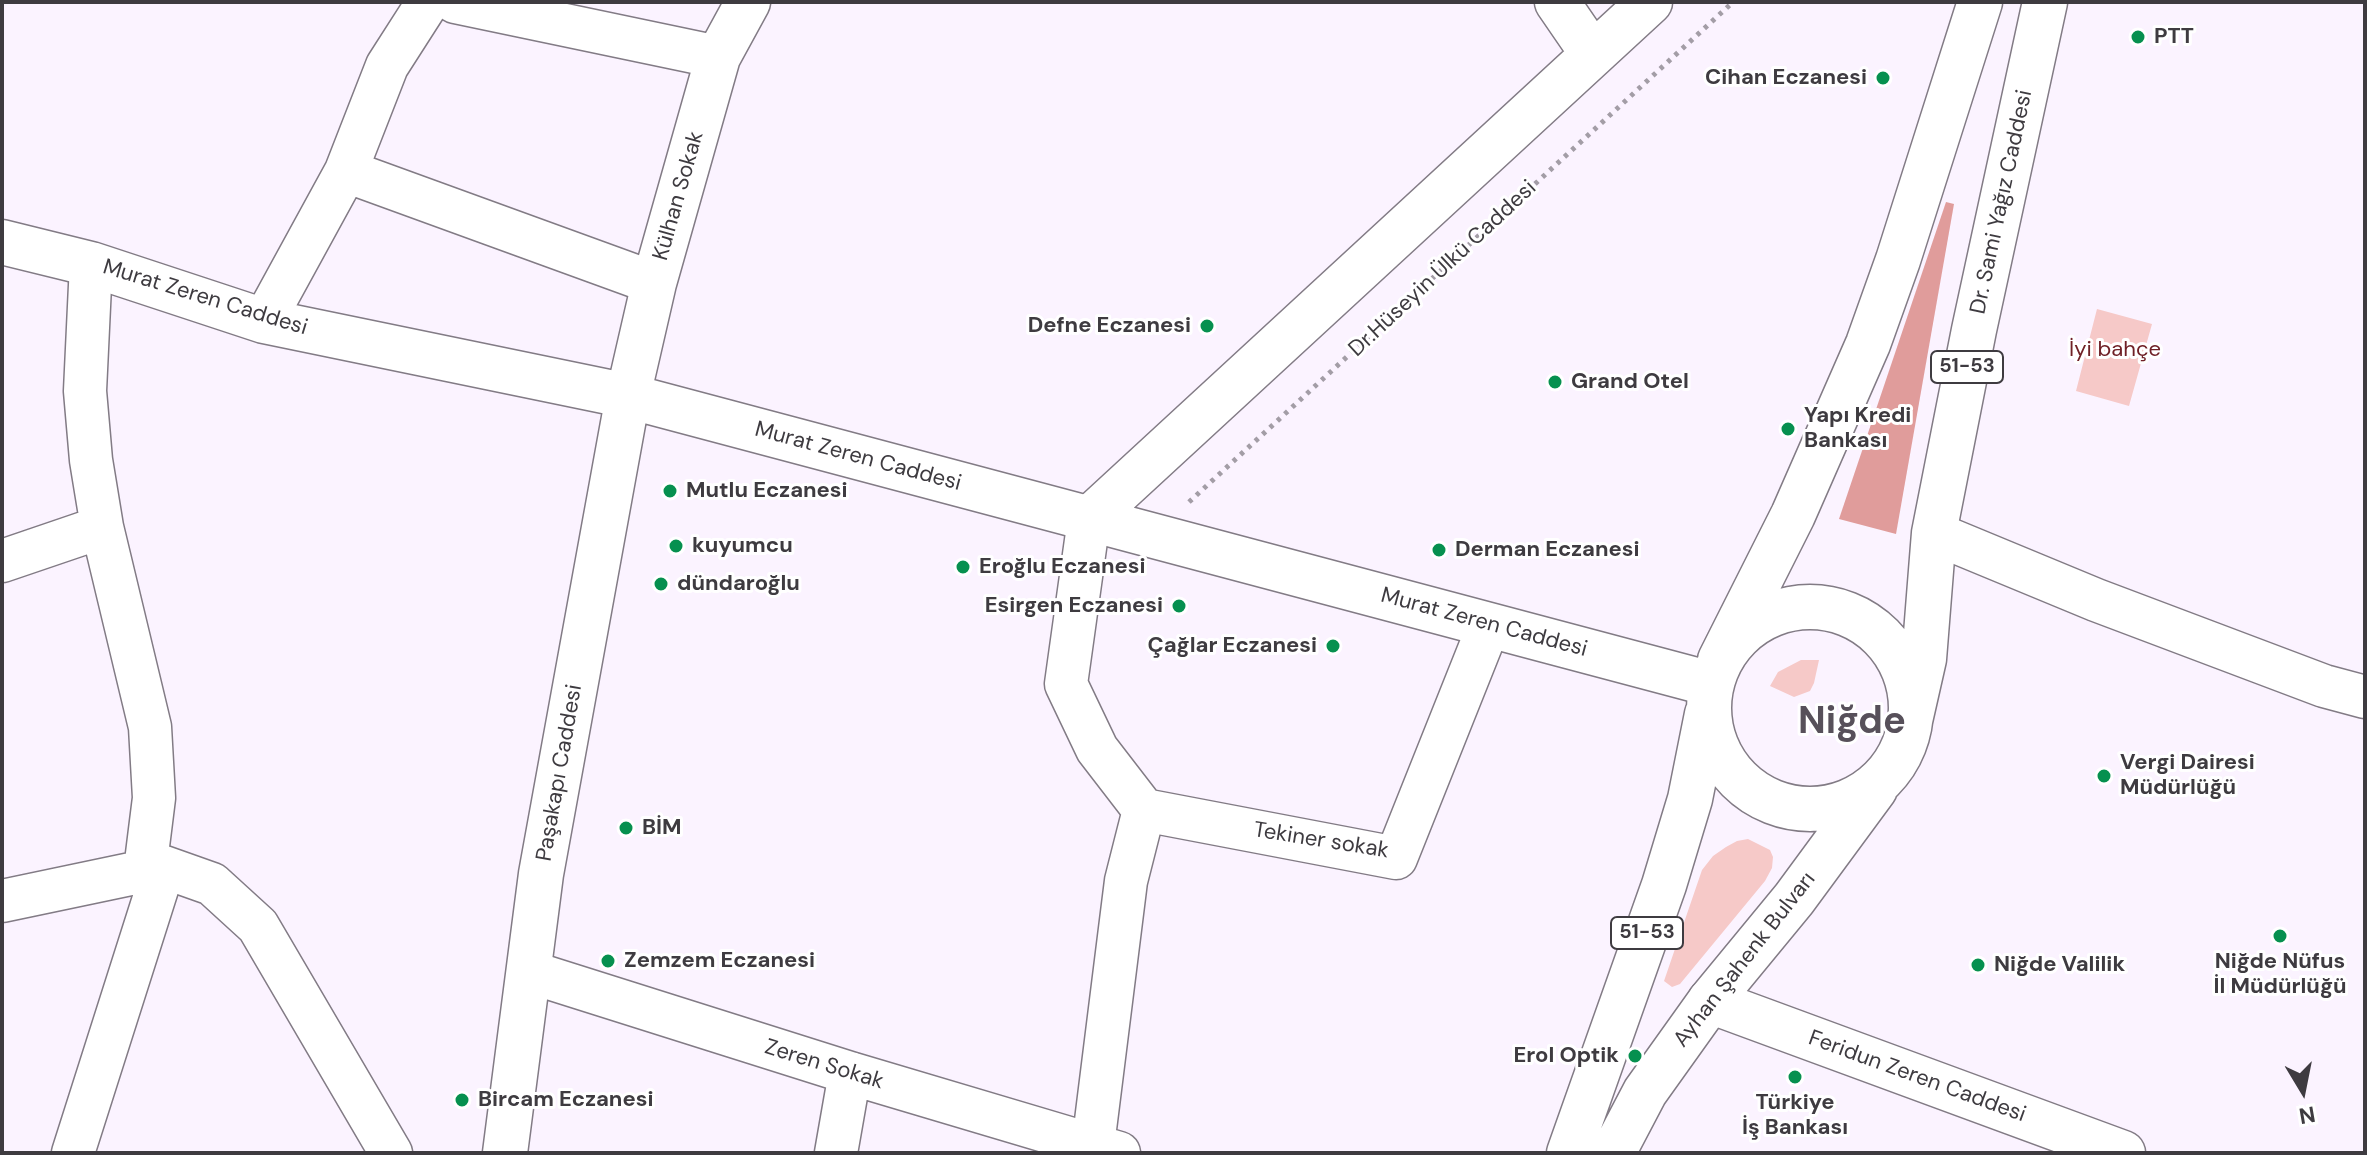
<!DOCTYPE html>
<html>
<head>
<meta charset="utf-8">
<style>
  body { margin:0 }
  #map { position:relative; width:2367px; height:1155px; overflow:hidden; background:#fbf3ff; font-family:"DM Sans",sans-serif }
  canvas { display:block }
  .frame { position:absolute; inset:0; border:4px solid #3e3b40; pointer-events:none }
  .north { position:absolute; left:2263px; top:1051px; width:80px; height:80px; -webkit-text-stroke:6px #fff; paint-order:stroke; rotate:170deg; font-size:22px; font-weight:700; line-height:32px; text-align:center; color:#3e3b40 }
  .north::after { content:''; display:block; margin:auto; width:28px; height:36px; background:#3e3b40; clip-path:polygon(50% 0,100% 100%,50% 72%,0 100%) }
</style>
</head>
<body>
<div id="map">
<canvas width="2367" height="1155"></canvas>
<div class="frame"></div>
<div class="north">N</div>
</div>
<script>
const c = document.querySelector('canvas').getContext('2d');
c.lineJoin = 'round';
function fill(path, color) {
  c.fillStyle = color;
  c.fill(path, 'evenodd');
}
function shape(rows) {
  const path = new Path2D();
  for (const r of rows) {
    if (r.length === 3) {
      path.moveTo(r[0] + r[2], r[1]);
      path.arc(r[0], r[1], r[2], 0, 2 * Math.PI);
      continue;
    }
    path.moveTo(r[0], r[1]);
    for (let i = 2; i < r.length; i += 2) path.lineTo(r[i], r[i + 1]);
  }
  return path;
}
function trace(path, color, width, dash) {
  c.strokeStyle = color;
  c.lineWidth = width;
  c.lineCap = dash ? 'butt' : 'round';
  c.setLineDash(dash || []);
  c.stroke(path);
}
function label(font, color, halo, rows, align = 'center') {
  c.font = font + ' "DM Sans",sans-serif';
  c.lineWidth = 6;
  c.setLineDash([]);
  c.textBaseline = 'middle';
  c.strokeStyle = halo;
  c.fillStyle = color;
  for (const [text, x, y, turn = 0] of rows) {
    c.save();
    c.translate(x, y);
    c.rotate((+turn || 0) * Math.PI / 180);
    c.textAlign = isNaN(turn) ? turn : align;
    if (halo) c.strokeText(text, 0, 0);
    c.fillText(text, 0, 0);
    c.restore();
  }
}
fill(shape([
  [2097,309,2152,324,2129,406,2076,391],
  [1801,660,1819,660,1814,683,1810,691,1794,697,1770,686,1778,672],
  [1748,839,1770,850,1773,857,1772,868,1765,881,1680,984,1672,987,1664,981,1702,870,1713,856,1726,847,1737,841]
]), '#f6c9c8');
fill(shape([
  [1946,202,1954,204,1896,534,1839,519]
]), '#e09c9b');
const minor = shape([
  [455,2,718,57],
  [346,171,654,283],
  [91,264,85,391,91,460,102,527,150,727,154,798,145,870],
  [264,321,346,171,387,66,428,2],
  [1089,519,1066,684,1097,749,1144,810,1126,881,1092,1153],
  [1934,533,2096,600,2324,686,2365,697],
  [2,561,102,527],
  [1144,810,1396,858,1489,625],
  [2,901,164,867,212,884,258,926,391,1153],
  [530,972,850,1073,1119,1153],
  [73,1153,164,867],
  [836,1153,850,1073]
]);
const tertiary = shape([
  [1557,2,1592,53],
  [2,242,91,264,264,321,628,396,1711,684],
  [1089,519,1650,2],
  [1710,1001,2123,1153],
  [505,1153,541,874,628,396,654,283,718,57,748,2]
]);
const primary = shape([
  [1810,708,101],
  [1720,660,1793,515,1868,344,1898,260,1980,2],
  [1907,734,1924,659,1934,533,1974,330,2045,2],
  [1569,1153,1664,885,1690,799,1707,714],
  [1613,1153,1645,1092,1710,1001,1794,899,1875,789]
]);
trace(minor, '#827b85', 45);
trace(tertiary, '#827b85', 47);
trace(primary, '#827b85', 47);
trace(shape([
  [1189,502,1733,2]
]), '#a39da6', 5, [4, 6]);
trace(minor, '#fff', 42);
trace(tertiary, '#fff', 44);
trace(primary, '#fff', 44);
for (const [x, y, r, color] of [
  [2138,37,8,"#06904f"],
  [1883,78,8,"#06904f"],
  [1207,326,8,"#06904f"],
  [1555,382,8,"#06904f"],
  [1788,429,8,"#06904f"],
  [670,491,8,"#06904f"],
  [676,546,8,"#06904f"],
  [1439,550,8,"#06904f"],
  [963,567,8,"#06904f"],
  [661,584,8,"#06904f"],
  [1179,606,8,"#06904f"],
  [1333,646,8,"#06904f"],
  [2104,776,8,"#06904f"],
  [626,828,8,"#06904f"],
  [2280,936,8,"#06904f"],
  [608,961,8,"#06904f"],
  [1978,965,8,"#06904f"],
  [1635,1056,8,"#06904f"],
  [1795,1077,8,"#06904f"],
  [462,1100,8,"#06904f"]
]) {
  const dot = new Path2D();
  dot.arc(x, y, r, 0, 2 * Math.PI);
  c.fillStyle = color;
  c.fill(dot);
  trace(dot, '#fff', 3);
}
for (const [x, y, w] of [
  [1967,367,72],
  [1647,933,72]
]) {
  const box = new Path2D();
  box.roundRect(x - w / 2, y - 16, w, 32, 6);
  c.fillStyle = '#fff';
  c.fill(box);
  trace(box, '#3e3b40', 2);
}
label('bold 20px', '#3e3b40', null, [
  ["51-53",1967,367],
  ["51-53",1647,933]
]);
label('bold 22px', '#3e3b40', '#fff', [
  ["PTT",2154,37],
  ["Cihan Eczanesi",1867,78,"right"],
  ["Defne Eczanesi",1191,326,"right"],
  ["Grand Otel",1571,382],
  ["Yapı Kredi",1804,416],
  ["Bankası",1804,441],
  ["Mutlu Eczanesi",686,491],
  ["kuyumcu",692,546],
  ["Derman Eczanesi",1455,550],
  ["Eroğlu Eczanesi",979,567],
  ["dündaroğlu",677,584],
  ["Esirgen Eczanesi",1163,606,"right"],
  ["Çağlar Eczanesi",1317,646,"right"],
  ["Vergi Dairesi",2120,763],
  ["Müdürlüğü",2120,788],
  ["BİM",642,828],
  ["Zemzem Eczanesi",624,961],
  ["Niğde Nüfus",2280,962,"center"],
  ["İl Müdürlüğü",2280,987,"center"],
  ["Niğde Valilik",1994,965],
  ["Erol Optik",1619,1056,"right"],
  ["Bircam Eczanesi",478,1100],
  ["Türkiye",1795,1103,"center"],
  ["İş Bankası",1795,1128,"center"]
], 'left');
label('22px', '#3e3b40', '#fff', [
  ["Külhan Sokak",679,196,-74],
  ["Dr. Sami Yağız Caddesi",2002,202,-78],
  ["Dr.Hüseyin Ülkü Caddesi",1443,269,-43],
  ["Murat Zeren Caddesi",205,298,17],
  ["Murat Zeren Caddesi",858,457,15],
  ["Murat Zeren Caddesi",1484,623,15],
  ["Paşakapı Caddesi",560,773,-80],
  ["Tekiner sokak",1321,841,9],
  ["Ayhan Şahenk Bulvarı",1745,960,-52],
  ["Zeren Sokak",824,1065,17],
  ["Feridun Zeren Caddesi",1917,1077,20]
]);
label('22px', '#6f2026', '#fff', [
  ["İyi bahçe",2115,350]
]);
label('bold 38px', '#57505a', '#fff', [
  ["Niğde",1852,723]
]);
</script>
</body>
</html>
